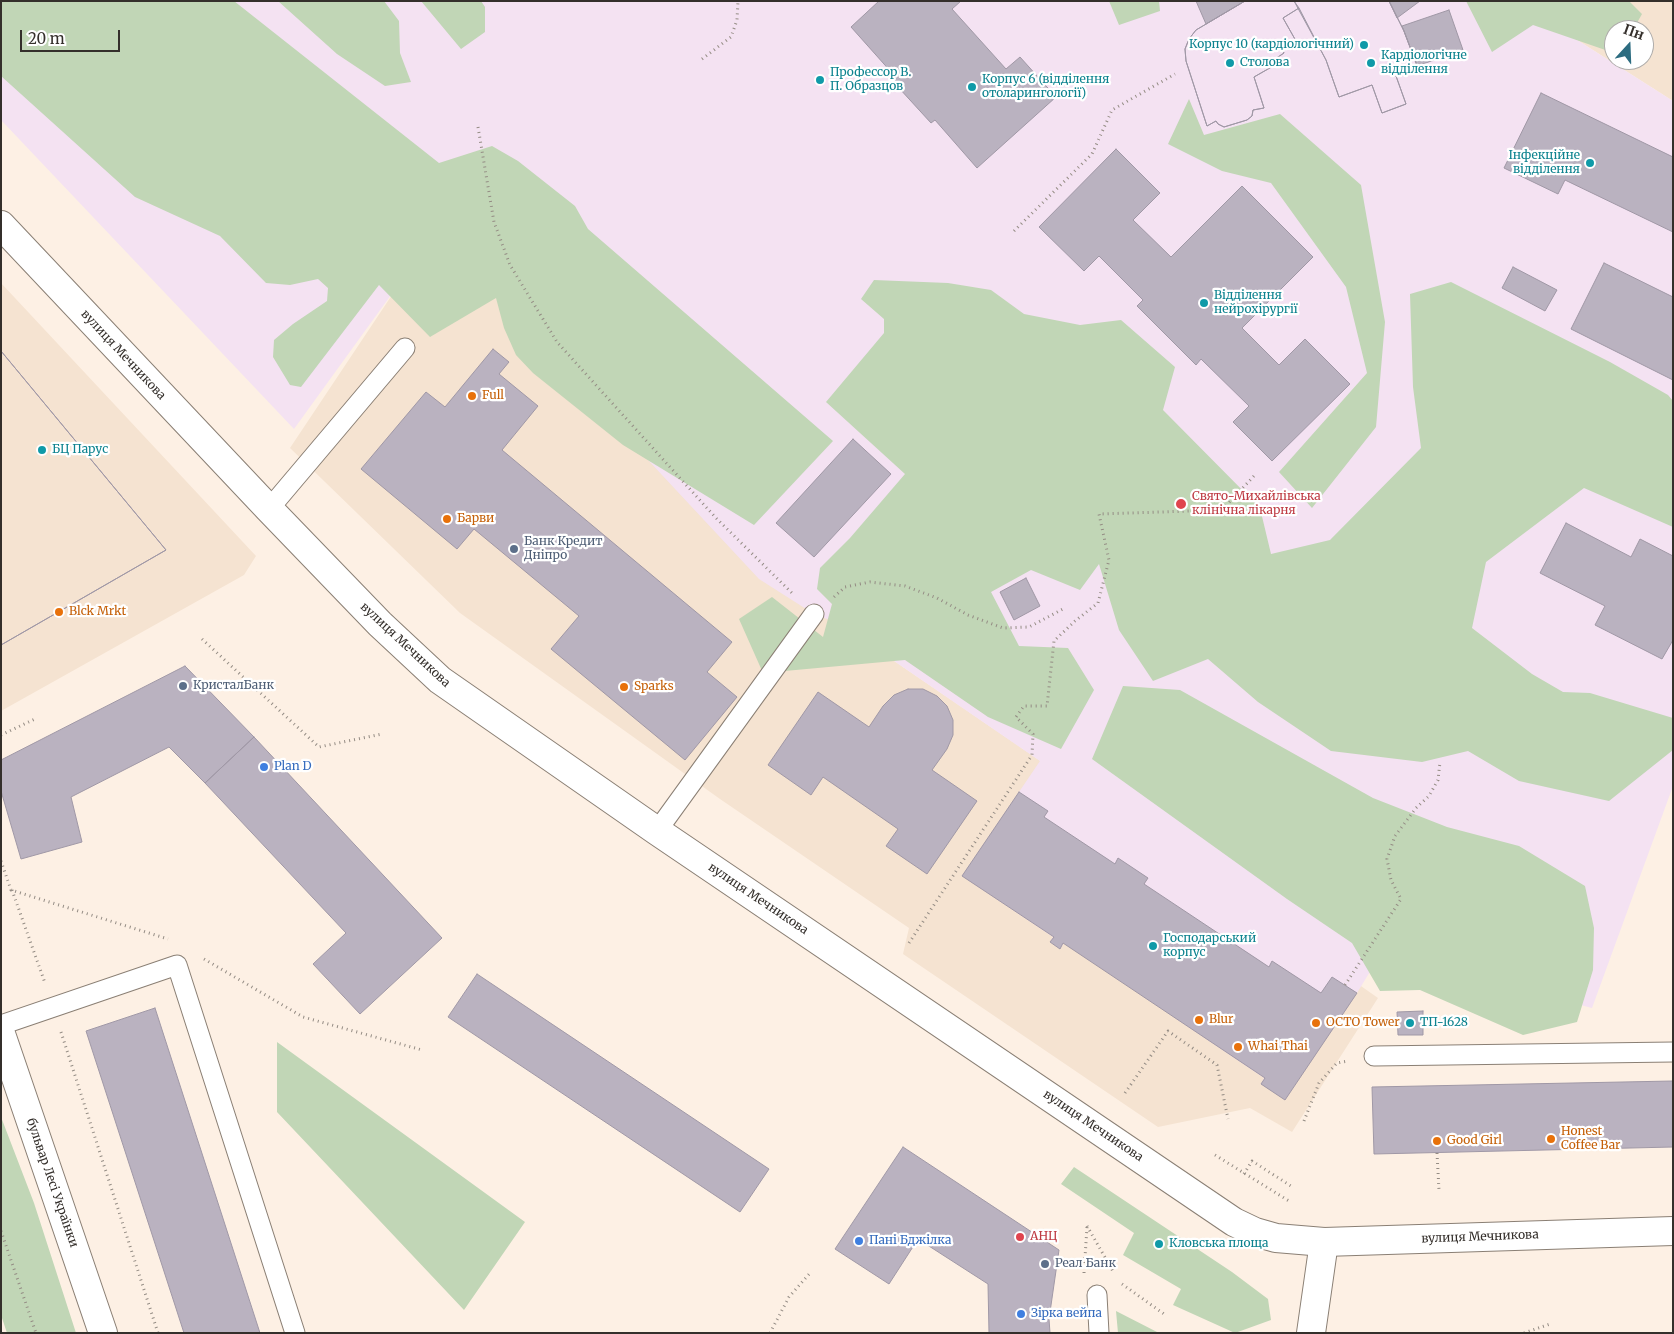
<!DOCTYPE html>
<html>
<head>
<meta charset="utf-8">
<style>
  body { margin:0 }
  #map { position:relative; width:1674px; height:1334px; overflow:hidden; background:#fdf0e4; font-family:Merriweather,serif }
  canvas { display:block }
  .frame { position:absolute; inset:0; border:2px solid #342f2b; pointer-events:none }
  .north { position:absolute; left:1604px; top:20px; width:50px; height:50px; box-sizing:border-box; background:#fff; border:1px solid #aeacaa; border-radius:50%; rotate:20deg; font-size:14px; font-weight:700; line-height:20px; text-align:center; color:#342f2b }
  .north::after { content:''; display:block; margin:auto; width:18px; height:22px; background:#2c6c80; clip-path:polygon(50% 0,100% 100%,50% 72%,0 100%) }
  .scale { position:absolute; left:20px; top:30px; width:100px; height:22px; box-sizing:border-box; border:2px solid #342f2b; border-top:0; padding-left:6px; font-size:15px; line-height:18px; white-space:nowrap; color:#342f2b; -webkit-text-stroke:4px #fff; paint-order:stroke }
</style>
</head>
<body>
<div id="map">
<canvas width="1674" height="1334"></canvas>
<div class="frame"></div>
<div class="north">Пн</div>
<div class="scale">20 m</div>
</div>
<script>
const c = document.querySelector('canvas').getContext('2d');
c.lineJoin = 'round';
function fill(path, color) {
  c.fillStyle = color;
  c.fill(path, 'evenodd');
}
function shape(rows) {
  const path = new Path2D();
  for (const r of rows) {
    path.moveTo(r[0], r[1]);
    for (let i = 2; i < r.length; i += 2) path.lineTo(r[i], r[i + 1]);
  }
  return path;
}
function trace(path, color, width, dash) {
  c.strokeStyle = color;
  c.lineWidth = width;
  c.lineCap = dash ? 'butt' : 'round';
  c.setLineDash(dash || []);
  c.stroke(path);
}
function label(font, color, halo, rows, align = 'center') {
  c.font = font + ' Merriweather,serif';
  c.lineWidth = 4.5;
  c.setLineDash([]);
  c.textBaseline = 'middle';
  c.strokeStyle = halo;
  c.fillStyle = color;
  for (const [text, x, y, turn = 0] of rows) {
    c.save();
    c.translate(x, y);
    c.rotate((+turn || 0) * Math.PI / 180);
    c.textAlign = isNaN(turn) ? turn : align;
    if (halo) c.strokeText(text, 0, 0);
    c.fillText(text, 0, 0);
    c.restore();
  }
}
fill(shape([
  [1529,1,1673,1,1673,101,1538,15],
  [1614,30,1644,30,1644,60,1614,60],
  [465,244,840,624,1029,753,1378,998,1292,1132,1250,1108,1158,1127,903,954,909,928,720,799,460,613,290,448,404,277],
  [1,283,256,556,244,575,1,711]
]), '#f5e3d1');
fill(shape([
  [1,1,1529,1,1538,15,1673,101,1673,786,1592,1008,1382,952,1357,993,1285,1100,1261,1084,1264,1078,1064,943,1060,949,1050,942,1053,937,962,876,1040,761,840,624,814,614,759,579,551,356,465,244,404,277,294,429,1,120]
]), '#f4e2f2');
fill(shape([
  [1,1,234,1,439,163,492,146,518,161,575,206,588,229,833,441,754,525,623,445,533,373,516,355,504,328,496,298,430,337,379,285,301,387,290,385,273,357,274,340,293,324,327,301,328,288,318,279,290,285,266,283,220,236,135,197,1,76],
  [278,1,384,1,399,21,400,53,411,82,385,86,337,54],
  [421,1,481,1,485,7,485,32,461,49],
  [1109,1,1159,1,1160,11,1119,25],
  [1466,1,1629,1,1642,14,1633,30,1614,30,1614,53,1533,25,1492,52],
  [1189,99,1204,135,1280,114,1361,185,1385,322,1376,427,1312,508,1279,472,1367,373,1346,287,1271,183,1222,171,1168,144],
  [874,280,948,283,991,290,1024,314,1080,325,1121,320,1175,367,1163,410,1260,508,1271,554,1330,540,1421,448,1413,387,1410,294,1451,282,1610,362,1668,395,1673,401,1673,527,1584,488,1486,562,1472,628,1532,674,1563,692,1590,693,1673,718,1673,750,1609,801,1519,781,1468,751,1422,762,1331,751,1258,702,1208,659,1153,681,1119,630,1099,564,1080,590,1031,570,991,592,1019,646,1068,648,1094,690,1061,749,988,717,905,660,763,673,739,619,772,597,823,637,832,604,817,589,820,568,850,538,905,474,826,402,884,333,884,319,861,299],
  [1123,686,1180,690,1373,798,1447,827,1519,846,1585,886,1594,928,1593,970,1577,1022,1523,1035,1420,990,1380,991,1352,943,1287,899,1092,759],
  [277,1042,525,1222,464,1310,277,1112],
  [1,1117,34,1203,76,1333,7,1333,1,1315],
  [1074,1167,1232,1272,1268,1299,1271,1320,1235,1333,1173,1305,1181,1289,1123,1255,1134,1233,1061,1184],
  [1116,1311,1159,1333,1118,1333]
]), '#c1d6b6');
const building = shape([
  [879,1,961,1,952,9,1006,69,1020,57,1056,97,977,168,935,120,931,123,888,76,892,73,851,27,879,1],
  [1196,1,1245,1,1206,24,1196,1],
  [1245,1,1294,1,1299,8,1283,18,1296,41,1282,49,1284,53,1272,61,1275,65,1254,77,1264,108,1253,110,1252,116,1247,120,1224,127,1218,124,1216,121,1207,126,1186,61,1185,49,1189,39,1196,30,1245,1],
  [1245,1,1389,1,1404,31,1418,68,1396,76,1406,104,1382,113,1372,85,1339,97,1326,60,1299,8,1283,18,1296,41,1282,49,1284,53,1272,61,1275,65,1254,77,1264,108,1253,110,1252,116,1247,120,1224,127,1218,124,1216,121,1207,126,1186,61,1185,49,1189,39,1196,30,1245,1],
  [1294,1,1389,1,1404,31,1418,68,1396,76,1406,104,1382,113,1372,85,1339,97,1326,60,1294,1],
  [1389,1,1420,1,1397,18,1389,1],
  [1449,10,1463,50,1417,66,1402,26,1449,10],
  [1541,93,1673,157,1673,232,1565,180,1558,194,1504,168,1541,93],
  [1116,149,1160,193,1133,220,1171,257,1242,186,1313,257,1242,328,1279,365,1305,339,1350,384,1272,461,1233,422,1249,406,1201,359,1196,365,1137,306,1143,300,1099,256,1084,271,1039,227,1116,149],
  [1604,263,1673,297,1673,380,1571,329,1604,263],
  [1513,267,1557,290,1545,311,1502,288,1513,267],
  [493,349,509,362,499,374,538,406,502,450,732,642,707,672,737,697,685,760,551,649,579,616,474,529,457,549,361,469,426,392,445,407,493,349],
  [1,351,166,550,1,645,1,351],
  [1,351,166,550,1,645,1,351],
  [853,439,891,474,814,557,776,523,853,439],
  [1566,523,1631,557,1640,539,1673,556,1673,640,1662,659,1595,625,1605,606,1540,573,1566,523],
  [1026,578,1040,606,1014,620,1000,592,1026,578],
  [185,666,254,737,205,783,169,747,71,797,82,842,21,859,1,791,1,760,185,666],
  [908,689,923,689,937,696,947,706,953,720,953,735,947,749,932,770,977,801,927,874,886,846,898,829,823,777,811,795,768,765,818,692,869,727,883,706,894,695,908,689],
  [254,737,442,938,360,1014,313,964,346,933,205,783,254,737],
  [1019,792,1048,811,1044,817,1115,864,1118,858,1148,878,1144,884,1269,967,1272,961,1321,993,1332,977,1357,993,1285,1100,1261,1084,1265,1078,1063,943,1060,949,1050,942,1054,937,962,876,1019,792],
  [477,974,769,1169,740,1212,448,1017,477,974],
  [155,1008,260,1333,184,1333,86,1031,155,1008],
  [1423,1011,1423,1035,1398,1035,1397,1012,1423,1011],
  [1673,1081,1673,1147,1374,1154,1372,1087,1673,1081],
  [903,1147,1059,1250,1049,1319,1050,1333,989,1333,988,1284,918,1239,889,1284,835,1249,903,1147]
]);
fill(building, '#bab2c0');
trace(building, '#a098a6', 1);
const service = shape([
  [269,509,405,348],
  [657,831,814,614],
  [1,1025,177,965,295,1333],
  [1374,1056,1673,1052],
  [1097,1295,1099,1333]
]);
const minor = shape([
  [1311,1333,1324,1242]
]);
const tertiary = shape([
  [1,225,269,509,380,624,440,680,657,831,1234,1222,1255,1232,1276,1238,1324,1242,1673,1231]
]);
const primary = shape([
  [1,1034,103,1333]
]);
trace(service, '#8a7f74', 21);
trace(minor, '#8a7f74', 30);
trace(tertiary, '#8a7f74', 30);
trace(primary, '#8a7f74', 30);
trace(shape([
  [702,59,731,37,737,20,738,1],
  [478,127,494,222,510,265,557,342,716,518,794,595],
  [1014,231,1092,154,1112,110,1175,74],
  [834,597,845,587,870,582,905,586,937,598,968,615,1003,628,1029,627,1063,609],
  [202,639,319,747,382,734],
  [1,735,35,719],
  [1,861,11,890,168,939],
  [12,890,45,983],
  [909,943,1032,755,1033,734,1016,717,1024,706,1047,706,1054,641,1075,621,1098,603,1109,560,1099,514,1222,510,1254,476],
  [204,959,303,1017,422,1050],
  [1345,985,1401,899,1391,880,1387,859,1395,836,1416,808,1429,796,1438,780,1440,762],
  [61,1032,158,1333],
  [1125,1093,1168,1031,1217,1065,1228,1119],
  [1304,1121,1319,1083,1337,1063,1348,1061],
  [1437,1153,1439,1190],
  [1215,1155,1289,1201],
  [1244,1174,1252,1161,1291,1186],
  [1087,1226,1114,1273],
  [1,1231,36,1333],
  [1084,1273,1087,1227],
  [1122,1284,1164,1314],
  [770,1333,789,1297,810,1273],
  [1524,1333,1550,1324]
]), '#948c84', 3, [1, 4]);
trace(service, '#fff', 19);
trace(minor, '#fff', 28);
trace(tertiary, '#fff', 28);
trace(primary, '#fff', 28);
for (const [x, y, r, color] of [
  [1364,45,5,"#0f9aa8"],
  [1230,63,5,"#0f9aa8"],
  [1371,63,5,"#0f9aa8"],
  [820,80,5,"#0f9aa8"],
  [972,87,5,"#0f9aa8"],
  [1590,163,5,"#0f9aa8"],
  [1204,303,5,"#0f9aa8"],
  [472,396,5,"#e8710a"],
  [42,450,5,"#0f9aa8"],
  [1181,504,6,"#e0444e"],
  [447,519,5,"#e8710a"],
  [514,549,5,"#5c6f8a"],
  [59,612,5,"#e8710a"],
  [183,686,5,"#5c6f8a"],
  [624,687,5,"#e8710a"],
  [264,767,5,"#3f7fe0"],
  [1153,946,5,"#0f9aa8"],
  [1199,1020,5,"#e8710a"],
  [1316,1023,5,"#e8710a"],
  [1410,1023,5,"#0f9aa8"],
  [1238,1047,5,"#e8710a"],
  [1551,1139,5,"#e8710a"],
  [1437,1141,5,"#e8710a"],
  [1020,1237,5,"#e0444e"],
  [859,1241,5,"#3f7fe0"],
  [1159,1244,5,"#0f9aa8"],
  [1045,1264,5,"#5c6f8a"],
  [1021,1314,5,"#3f7fe0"]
]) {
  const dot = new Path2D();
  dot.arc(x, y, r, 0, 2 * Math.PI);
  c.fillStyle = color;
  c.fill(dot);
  trace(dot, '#fff', 2);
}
label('12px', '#0d838f', '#fff', [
  ["Корпус 10 (кардіологічний)",1354,45,"right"],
  ["Кардіологічне",1381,56],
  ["відділення",1381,70],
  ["Столова",1240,63],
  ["Профессор В.",830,73],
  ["П. Образцов",830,87],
  ["Корпус 6 (відділення",982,80],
  ["отоларингології)",982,94],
  ["Інфекційне",1580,156,"right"],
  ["відділення",1580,170,"right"],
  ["Відділення",1214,296],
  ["нейрохірургії",1214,310],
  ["БЦ Парус",52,450],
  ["Господарський",1163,939],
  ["корпус",1163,953],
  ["ТП-1628",1420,1023],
  ["Кловська площа",1169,1244]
], 'left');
label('12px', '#342f2b', '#fff', [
  ["вулиця Мечникова",123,355,47],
  ["вулиця Мечникова",405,645,43],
  ["вулиця Мечникова",758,899,34],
  ["вулиця Мечникова",1093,1126,34],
  ["бульвар Лесі Українки",52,1183,71],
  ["вулиця Мечникова",1480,1237,-2]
]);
label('12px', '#c56008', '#fff', [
  ["Full",482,396],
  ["Барви",457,519],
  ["Blck Mrkt",69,612],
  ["Sparks",634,687],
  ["Blur",1209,1020],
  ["OCTO Tower",1326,1023],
  ["Whai Thai",1248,1047],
  ["Honest",1561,1132],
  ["Coffee Bar",1561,1146],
  ["Good Girl",1447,1141]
], 'left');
label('12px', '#be3a42', '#fff', [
  ["Свято-Михайлівська",1192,497],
  ["клінічна лікарня",1192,511],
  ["АНЦ",1030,1237]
], 'left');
label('12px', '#4e5e75', '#fff', [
  ["Банк Кредит",524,542],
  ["Дніпро",524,556],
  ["КристалБанк",193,686],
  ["Реал Банк",1055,1264]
], 'left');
label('12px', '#366cbe', '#fff', [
  ["Plan D",274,767],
  ["Пані Бджілка",869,1241],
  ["Зірка вейпа",1031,1314]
], 'left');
</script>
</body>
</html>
